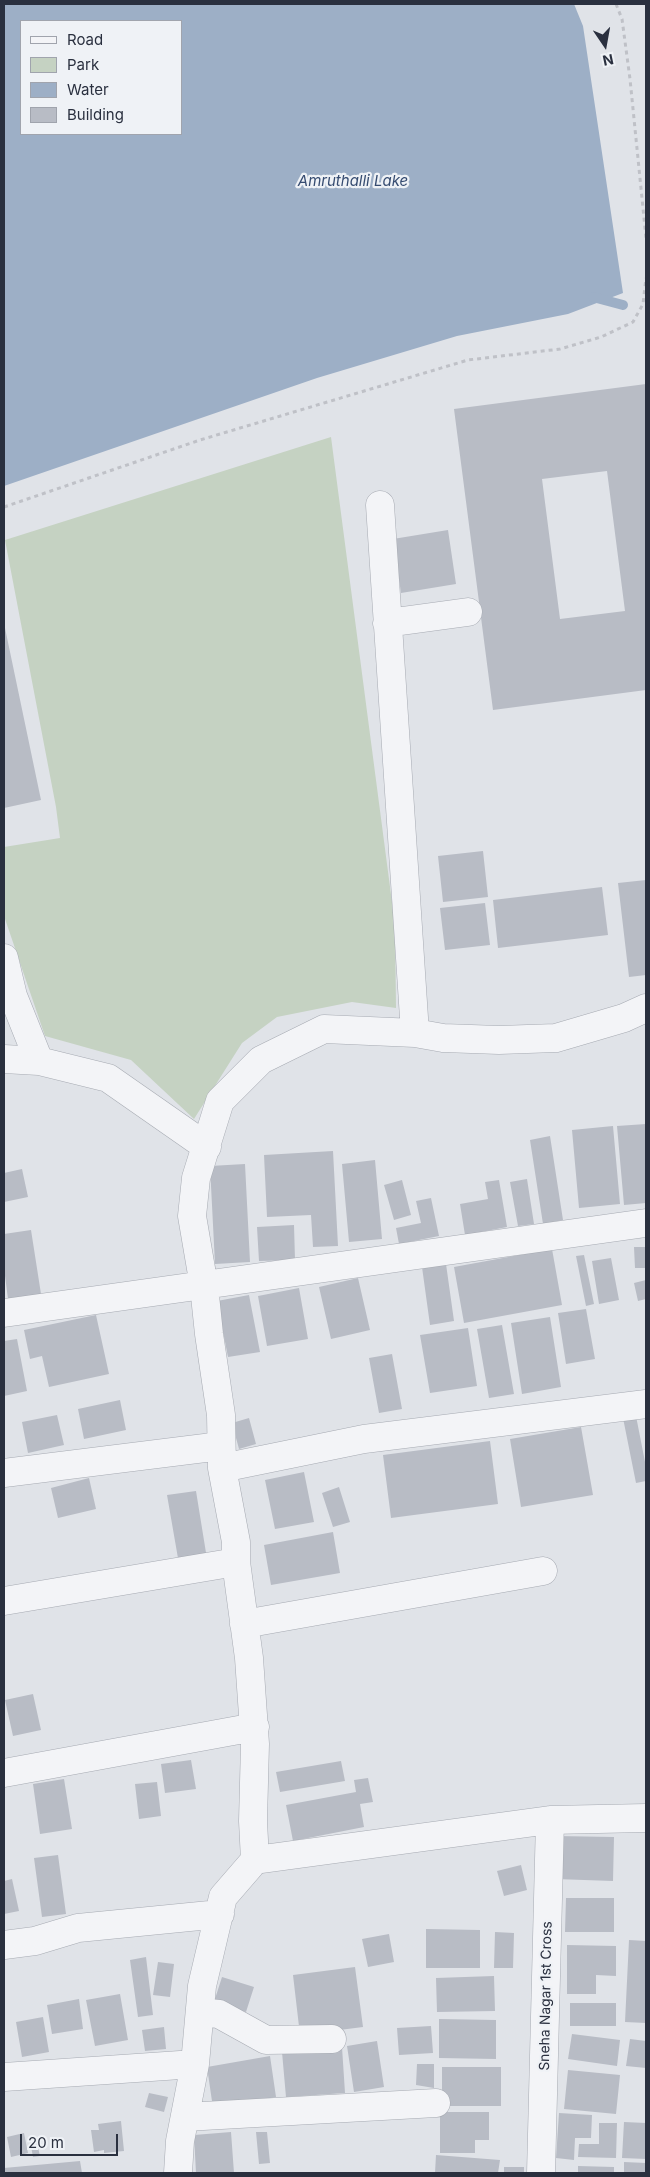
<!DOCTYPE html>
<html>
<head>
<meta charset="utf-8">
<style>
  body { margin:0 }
  #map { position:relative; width:650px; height:2177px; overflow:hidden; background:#e0e3e8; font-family:Inter,sans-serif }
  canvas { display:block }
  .frame { position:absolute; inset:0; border:5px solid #2a303f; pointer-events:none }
  .legend { position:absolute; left:20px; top:20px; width:162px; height:115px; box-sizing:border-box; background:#eff2f6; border:1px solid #a0a4ad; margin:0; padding:6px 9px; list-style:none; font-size:15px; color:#2a303f }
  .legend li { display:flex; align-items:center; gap:10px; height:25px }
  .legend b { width:25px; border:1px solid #a0a4ad }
  .north { position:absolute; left:580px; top:20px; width:50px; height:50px; -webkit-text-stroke:4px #eff2f6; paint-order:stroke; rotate:168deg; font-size:14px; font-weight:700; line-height:20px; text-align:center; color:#2a303f }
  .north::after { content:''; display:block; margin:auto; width:18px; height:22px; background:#2a303f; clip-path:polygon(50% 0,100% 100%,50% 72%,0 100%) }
  .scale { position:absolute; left:20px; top:2134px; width:98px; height:22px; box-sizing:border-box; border:2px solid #2a303f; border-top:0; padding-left:6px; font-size:15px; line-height:18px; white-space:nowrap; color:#2a303f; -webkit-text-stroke:4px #eff2f6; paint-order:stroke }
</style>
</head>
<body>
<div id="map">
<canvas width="650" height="2177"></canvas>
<div class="frame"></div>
<ul class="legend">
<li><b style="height:6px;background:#f3f4f7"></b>Road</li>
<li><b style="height:14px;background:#c5d2c2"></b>Park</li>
<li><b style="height:14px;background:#9dafc6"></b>Water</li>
<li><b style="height:14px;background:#b8bcc5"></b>Building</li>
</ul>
<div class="north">N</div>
<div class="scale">20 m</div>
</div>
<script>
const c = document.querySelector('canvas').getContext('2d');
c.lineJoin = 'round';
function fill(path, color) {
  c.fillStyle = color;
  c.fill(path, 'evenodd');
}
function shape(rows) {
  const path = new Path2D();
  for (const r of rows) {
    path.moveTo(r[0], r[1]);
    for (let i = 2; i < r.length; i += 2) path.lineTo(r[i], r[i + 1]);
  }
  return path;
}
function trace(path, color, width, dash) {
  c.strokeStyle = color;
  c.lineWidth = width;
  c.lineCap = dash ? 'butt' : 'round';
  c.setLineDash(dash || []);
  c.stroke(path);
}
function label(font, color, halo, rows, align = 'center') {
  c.font = font + ' Inter,sans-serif';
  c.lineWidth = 4.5;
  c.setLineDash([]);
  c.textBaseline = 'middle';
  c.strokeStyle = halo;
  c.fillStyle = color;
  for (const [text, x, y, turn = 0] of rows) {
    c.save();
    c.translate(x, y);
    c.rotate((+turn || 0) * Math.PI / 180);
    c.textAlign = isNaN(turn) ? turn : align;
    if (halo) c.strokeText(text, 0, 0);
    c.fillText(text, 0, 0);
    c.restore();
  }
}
fill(shape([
  [331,437,395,925,396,1008,352,1002,277,1017,242,1043,194,1119,131,1060,45,1036,4,916,4,847,60,838,56,807,5,540]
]), '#c5d2c2');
fill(shape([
  [4,4,574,4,583,26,623,293,568,314,457,336,317,378,4,486],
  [21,21,181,21,181,134,21,134]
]), '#9dafc6');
trace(shape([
  [593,297,623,305]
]), '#9dafc6', 10);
fill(shape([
  [646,384,646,690,493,710,454,409],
  [607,471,625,611,560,619,542,479],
  [448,530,456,584,401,593,393,539],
  [5,628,41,800,4,808,4,629],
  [483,851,488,897,443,902,438,856],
  [646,880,646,975,629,977,618,883],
  [602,887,608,935,498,948,493,900],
  [485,903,490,945,445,950,440,908],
  [646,1124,646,1203,624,1205,617,1126],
  [613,1126,620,1204,579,1208,572,1130],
  [550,1136,563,1220,543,1224,530,1140],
  [333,1151,338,1246,313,1247,311,1215,267,1217,264,1155],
  [375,1160,382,1239,349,1242,342,1164],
  [245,1164,250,1262,215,1264,210,1166],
  [22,1169,28,1197,4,1202,4,1173],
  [527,1179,534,1224,518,1226,510,1182],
  [402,1180,411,1215,394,1220,384,1185],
  [499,1180,507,1227,465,1235,460,1204,488,1199,485,1182],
  [431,1198,439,1236,399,1244,396,1228,421,1223,416,1201],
  [294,1225,295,1260,259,1261,257,1227],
  [31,1230,41,1294,8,1299,4,1268,4,1234],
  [634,1247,646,1247,646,1268,635,1268],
  [552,1249,562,1305,464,1323,454,1267],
  [584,1255,594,1304,586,1306,576,1256],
  [611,1258,619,1300,599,1304,592,1261],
  [446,1264,454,1321,430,1325,422,1267],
  [358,1278,370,1330,331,1339,319,1287],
  [646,1280,646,1299,638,1301,634,1283],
  [299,1288,308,1339,267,1346,258,1296],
  [249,1295,260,1352,228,1357,217,1301],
  [586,1309,595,1359,566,1364,558,1313],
  [96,1315,109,1374,49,1387,42,1356,30,1359,24,1330],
  [550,1317,561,1387,522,1394,511,1323],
  [502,1325,514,1394,489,1398,477,1329],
  [468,1328,477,1386,430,1393,420,1335],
  [17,1339,27,1391,4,1396,4,1341],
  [392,1354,402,1409,379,1413,369,1358],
  [120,1400,126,1430,84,1439,78,1409],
  [57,1415,64,1445,28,1453,22,1422],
  [636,1416,646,1467,646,1481,636,1483,623,1418],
  [249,1418,256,1444,239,1449,232,1423],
  [581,1427,593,1495,521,1507,510,1439],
  [490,1441,498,1504,391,1518,383,1455],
  [304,1472,314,1522,275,1529,265,1480],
  [89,1478,96,1509,58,1518,51,1488],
  [339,1487,350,1522,333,1527,322,1493],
  [196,1491,207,1559,179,1564,167,1495],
  [333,1532,340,1573,271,1585,264,1545],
  [33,1694,41,1730,13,1736,5,1700],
  [191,1760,196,1789,165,1793,161,1764],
  [341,1761,345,1781,280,1792,276,1772],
  [368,1778,373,1802,360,1804,364,1827,293,1841,286,1805,356,1792,354,1780],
  [64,1779,72,1829,40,1834,33,1784],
  [157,1782,161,1816,139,1819,135,1784],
  [556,1836,614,1837,613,1881,555,1879],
  [58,1855,66,1914,42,1917,34,1858],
  [521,1865,527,1890,504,1896,497,1871],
  [12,1879,19,1911,4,1914,4,1881],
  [566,1898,614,1898,614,1932,565,1932],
  [426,1929,480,1930,480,1968,426,1968],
  [495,1932,514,1933,513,1968,494,1968],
  [389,1934,394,1962,368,1967,362,1939],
  [629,1940,646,1941,646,2023,625,2022],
  [567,1945,616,1946,616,1976,596,1975,596,1994,567,1994],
  [146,1957,153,2015,138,2017,130,1960],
  [158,1962,174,1964,170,1997,153,1995],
  [355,1967,363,2027,300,2035,293,1975],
  [494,1976,495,2011,437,2012,436,1978],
  [222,1977,254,1987,246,2012,214,2002],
  [120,1994,128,2040,95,2046,86,2000],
  [79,1999,83,2029,52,2034,47,2005],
  [570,2003,616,2003,616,2026,570,2026],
  [43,2017,49,2052,22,2057,16,2022],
  [439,2019,496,2020,496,2059,439,2058],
  [431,2026,433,2053,399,2055,397,2028],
  [164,2027,166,2049,145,2051,142,2030],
  [572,2034,620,2040,617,2066,568,2059],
  [630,2039,646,2041,646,2068,626,2066],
  [377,2041,384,2087,354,2092,347,2046],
  [342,2047,345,2093,286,2097,282,2052],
  [270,2056,276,2097,213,2108,207,2067],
  [417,2064,434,2064,434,2088,416,2085],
  [442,2067,501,2067,501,2106,442,2106],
  [568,2070,620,2075,616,2114,564,2109],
  [149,2093,168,2097,164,2112,145,2107],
  [440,2112,489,2112,489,2140,475,2140,475,2153,440,2153],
  [559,2113,592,2115,591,2138,575,2138,574,2160,556,2158],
  [121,2121,124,2151,104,2153,104,2150,94,2152,91,2130,99,2130,98,2124],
  [624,2122,646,2123,646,2159,622,2158],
  [599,2123,617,2123,616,2158,578,2157,579,2144,599,2144],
  [231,2132,234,2173,196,2173,194,2135],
  [256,2132,267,2132,270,2163,259,2164],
  [24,2133,28,2153,11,2157,7,2137],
  [36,2139,40,2156,33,2157,30,2141],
  [436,2155,500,2160,498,2173,435,2173],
  [80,2161,82,2173,4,2173,4,2168],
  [624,2162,646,2163,646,2173,624,2173],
  [578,2166,614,2167,614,2173,578,2173],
  [504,2167,524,2167,524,2173,504,2173]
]), '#b8bcc5');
const minor = shape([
  [380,505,415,1033],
  [387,623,468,612],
  [4,958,13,996,39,1061,108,1078,207,1147],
  [4,1059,39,1061],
  [4,1313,646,1223],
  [222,1468,364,1439,646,1404],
  [4,1473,221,1446],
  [4,1601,236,1562],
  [244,1624,543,1571],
  [4,1773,255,1727],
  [255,1860,550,1820,646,1818],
  [4,1945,35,1941,78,1928,220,1914],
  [200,2012,219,2014,266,2040,332,2039],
  [4,2077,195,2064],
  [185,2117,436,2103],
  [178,2173,180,2141,195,2064,202,1986,223,1897,255,1860,253,1821,255,1744,249,1658,236,1562,236,1542,222,1468,221,1415,209,1334,204,1286,192,1216,196,1178,220,1101,261,1060,324,1029,415,1033,443,1038,499,1040,556,1038,624,1018,646,1008],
  [541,2173,550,1820]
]);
trace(minor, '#a6aab2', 29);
trace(shape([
  [616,4,622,19,630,79,646,238],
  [4,507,200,440,468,360,560,349,601,337,633,322,643,304,646,278]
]), '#bfc1c7', 3, [4, 4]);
trace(minor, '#f3f4f7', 28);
label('14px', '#2a303f', '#eff2f6', [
  ["Sneha Nagar 1st Cross",546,1996,-89]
]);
label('italic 15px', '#364c71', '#eff2f6', [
  ["Amruthalli Lake",353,181]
]);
</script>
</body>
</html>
